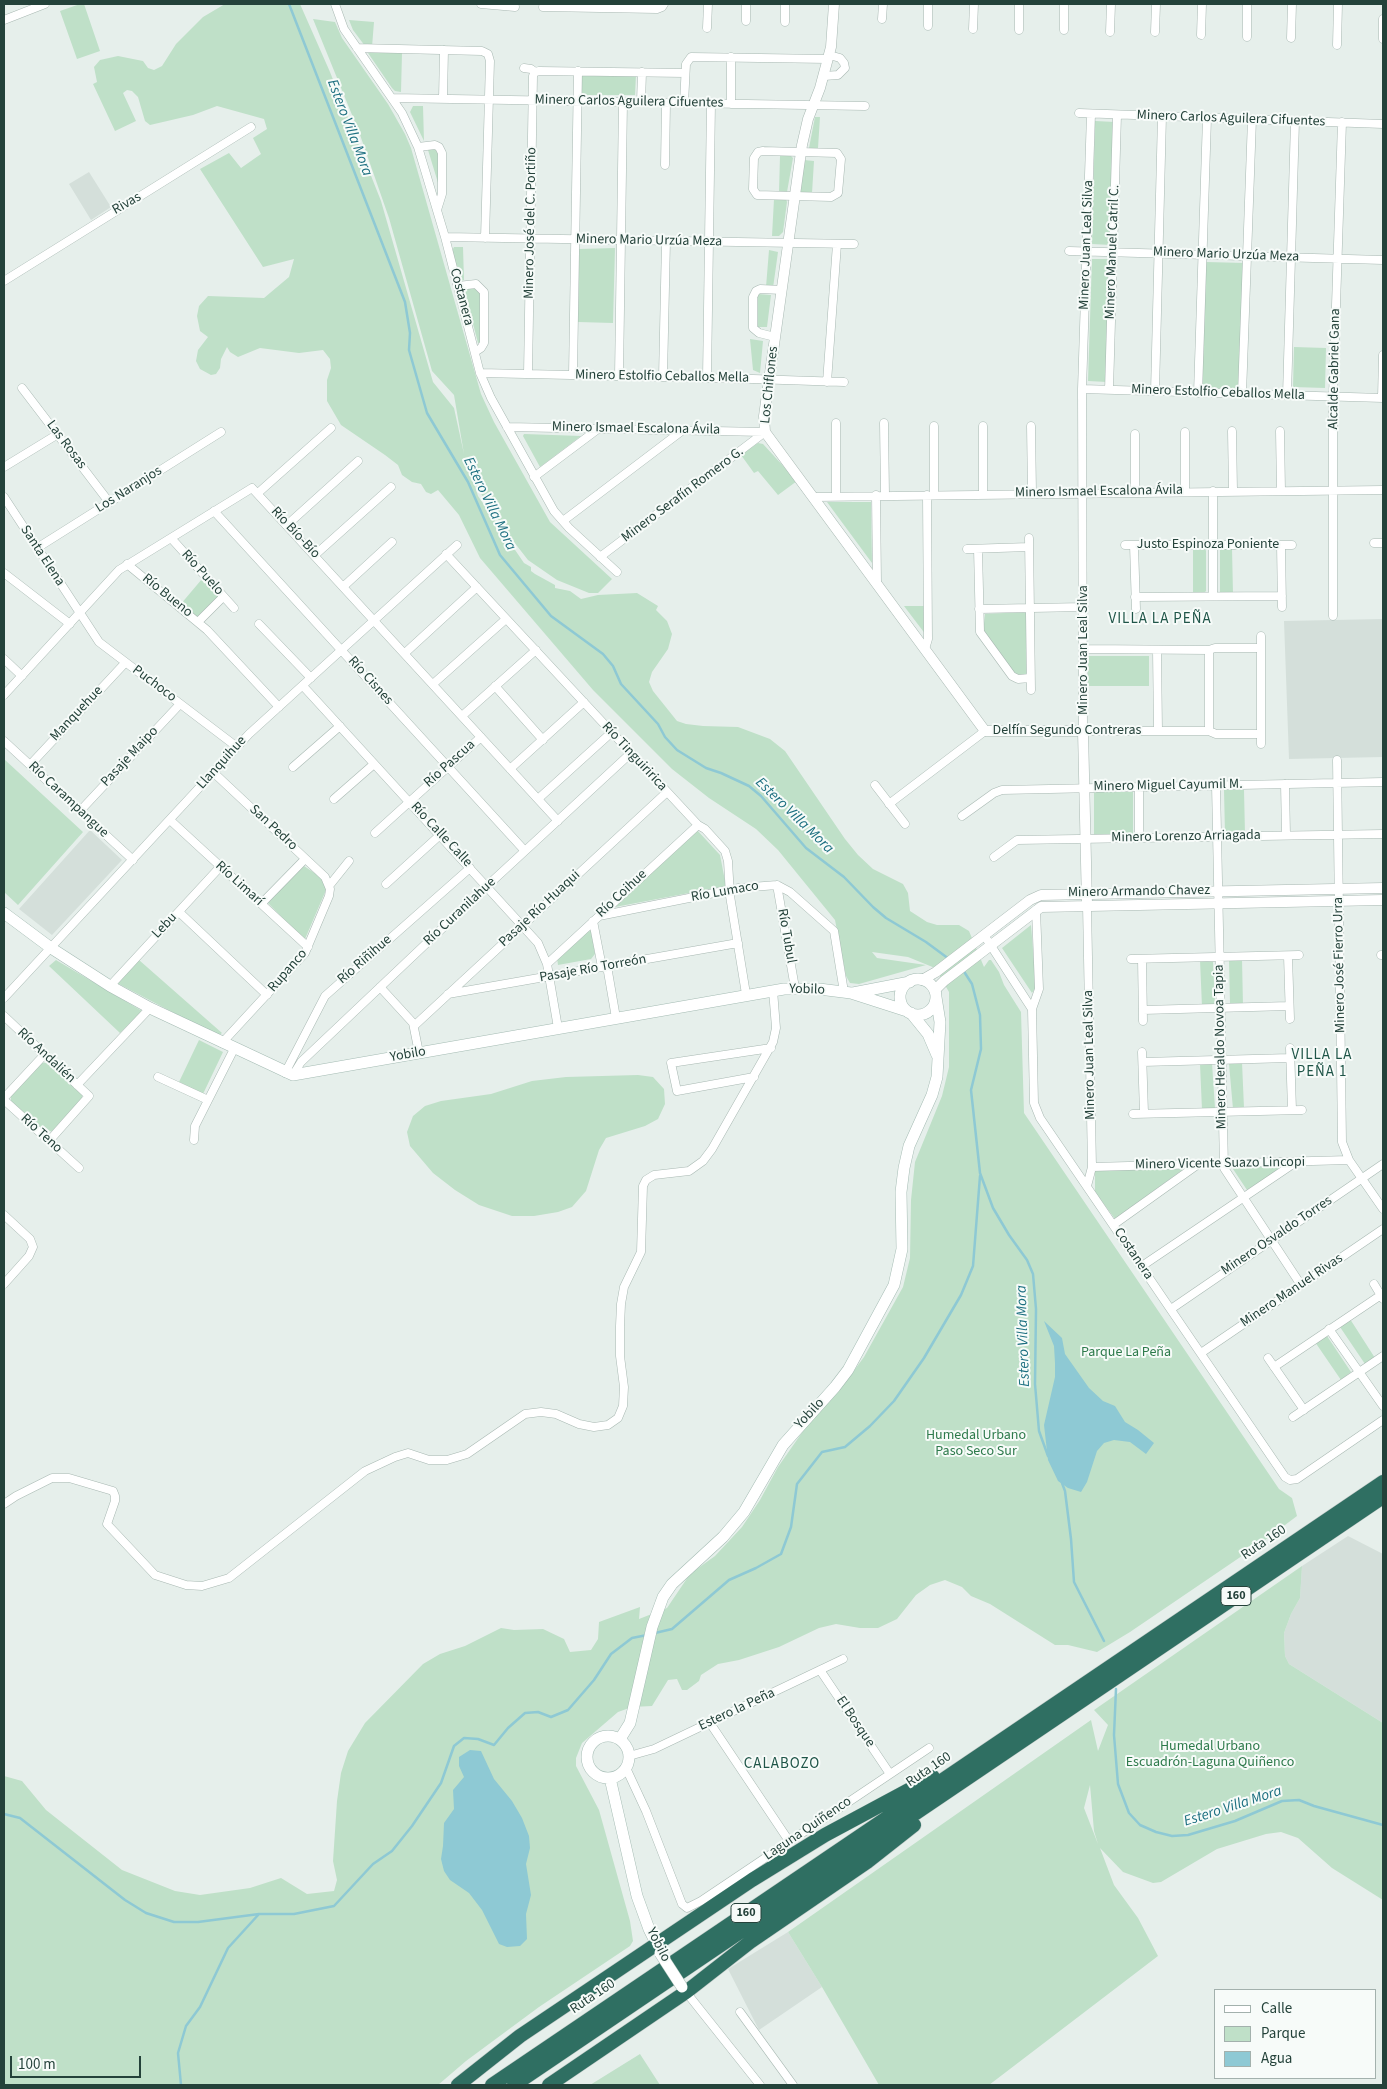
<!DOCTYPE html>
<html>
<head>
<meta charset="utf-8">
<style>
  body { margin:0 }
  #map { position:relative; width:1387px; height:2089px; overflow:hidden; background:#e6efeb; font-family:"Source Sans 3",sans-serif }
  canvas { display:block }
  .frame { position:absolute; inset:0; border:5px solid #24423a; pointer-events:none }
  .legend { position:absolute; left:1214px; top:1989px; width:162px; height:90px; box-sizing:border-box; background:#f7fbf9; border:1px solid #a3b1ad; margin:0; padding:6px 9px; list-style:none; font-size:15px; color:#24423a }
  .legend li { display:flex; align-items:center; gap:10px; height:25px }
  .legend b { width:25px; border:1px solid #a3b1ad }
  .scale { position:absolute; left:10px; top:2056px; width:131px; height:22px; box-sizing:border-box; border:2px solid #24423a; border-top:0; padding-left:6px; font-size:15px; line-height:18px; white-space:nowrap; color:#24423a; -webkit-text-stroke:4px #f7fbf9; paint-order:stroke }
</style>
</head>
<body>
<div id="map">
<canvas width="1387" height="2089"></canvas>
<div class="frame"></div>
<ul class="legend">
<li><b style="height:6px;background:#fff"></b>Calle</li>
<li><b style="height:14px;background:#bfe0c8"></b>Parque</li>
<li><b style="height:14px;background:#8ec9d4"></b>Agua</li>
</ul>
<div class="scale">100 m</div>
</div>
<script>
const c = document.querySelector('canvas').getContext('2d');
c.lineJoin = 'round';
function fill(path, color) {
  c.fillStyle = color;
  c.fill(path, 'evenodd');
}
function shape(rows) {
  const path = new Path2D();
  for (const r of rows) {
    if (r.length === 3) {
      path.moveTo(r[0] + r[2], r[1]);
      path.arc(r[0], r[1], r[2], 0, 2 * Math.PI);
      continue;
    }
    path.moveTo(r[0], r[1]);
    for (let i = 2; i < r.length; i += 2) path.lineTo(r[i], r[i + 1]);
  }
  return path;
}
function trace(path, color, width, dash) {
  c.strokeStyle = color;
  c.lineWidth = width;
  c.lineCap = dash ? 'butt' : 'round';
  c.setLineDash(dash || []);
  c.stroke(path);
}
function label(font, color, halo, rows, align = 'center') {
  c.font = font + ' "Source Sans 3",sans-serif';
  c.lineWidth = 4;
  c.setLineDash([]);
  c.textBaseline = 'middle';
  c.strokeStyle = halo;
  c.fillStyle = color;
  for (const [text, x, y, turn = 0] of rows) {
    c.save();
    c.translate(x, y);
    c.rotate((+turn || 0) * Math.PI / 180);
    c.textAlign = isNaN(turn) ? turn : align;
    if (halo) c.strokeText(text, 0, 0);
    c.fillText(text, 0, 0);
    c.restore();
  }
}
fill(shape([
  [89,172,111,207,91,220,69,184],
  [1383,619,1383,757,1289,759,1284,621],
  [90,830,122,860,52,935,19,909],
  [1348,1536,1383,1554,1383,1723,1289,1664,1285,1656,1284,1633,1291,1614,1300,1598,1302,1566],
  [788,1932,822,1987,759,2030,728,1969]
]), '#d4dfda');
fill(shape([
  [80,4,84,4,100,51,77,59,60,11],
  [225,4,300,4,330,72,381,201,433,382,454,408,464,454,454,395,432,371,389,218,359,132,313,19,335,22,342,38,388,104,405,134,411,148,481,394,494,422,550,522,612,579,598,593,589,593,557,580,528,560,507,533,474,483,478,496,524,563,531,567,531,571,535,574,555,585,555,588,570,591,581,599,598,595,637,593,658,606,656,610,667,621,672,634,668,649,652,672,649,682,653,691,677,721,686,724,703,726,738,727,770,739,785,751,845,839,858,855,873,869,903,884,908,893,910,911,927,922,937,925,959,925,969,931,984,967,989,960,991,960,999,972,1004,985,1021,1012,1024,1113,1279,1489,1292,1498,1297,1516,1261,1543,1130,1632,1097,1652,1068,1645,1055,1645,990,1604,971,1596,962,1587,945,1580,930,1585,916,1595,897,1619,878,1628,860,1628,836,1624,819,1628,779,1647,739,1660,718,1664,701,1675,699,1681,687,1690,682,1690,677,1679,668,1680,652,1706,632,1707,618,1712,582,1743,576,1758,576,1766,599,1810,630,1921,633,1941,630,1946,539,2007,466,2061,438,2085,4,2085,4,1776,22,1781,46,1810,122,1870,175,1891,200,1895,250,1888,281,1878,307,1894,334,1891,337,1880,333,1861,337,1801,341,1773,348,1751,365,1723,423,1664,440,1654,465,1646,501,1628,514,1630,543,1629,564,1639,570,1652,591,1650,598,1639,599,1622,640,1607,639,1619,667,1608,690,1574,715,1556,742,1527,760,1500,778,1467,815,1414,839,1391,864,1357,903,1287,910,1258,911,1200,915,1162,942,1096,949,1067,949,992,935,968,908,957,872,952,877,958,926,965,859,984,850,983,846,976,835,920,778,850,756,829,709,798,672,769,593,690,480,558,459,515,438,490,431,494,426,492,421,484,412,482,402,475,398,465,385,455,341,425,327,401,327,380,331,368,330,359,323,350,299,353,260,348,238,357,230,352,227,347,221,359,220,368,216,374,211,375,200,369,196,361,198,350,208,337,200,331,197,316,199,306,208,296,264,298,289,277,294,259,263,267,200,169,229,153,241,168,261,154,253,138,267,129,264,119,217,106,193,115,150,125,145,121,138,97,132,91,127,90,123,93,136,121,115,131,93,84,97,82,94,67,100,60,118,56,143,61,148,68,154,70,162,66,176,44,203,17],
  [349,20,374,22,372,47,365,46,353,30],
  [370,52,402,53,401,92,395,91,392,88,368,53],
  [580,75,636,75,635,95,580,95],
  [413,106,423,106,424,141,410,112],
  [815,117,820,117,818,148,809,148],
  [1095,121,1115,122,1111,245,1092,244],
  [434,148,439,151,439,186,428,150],
  [780,156,791,156,793,158,787,192,779,192],
  [804,160,814,161,812,193,799,193],
  [774,199,786,199,787,202,783,232,779,236,772,236],
  [454,247,463,247,464,280,461,281,452,251],
  [615,248,613,323,578,322,579,249],
  [769,250,778,252,773,288,766,287],
  [1092,259,1110,259,1107,382,1088,381],
  [1206,262,1245,263,1240,389,1202,388],
  [476,287,482,296,482,343,478,343,464,289],
  [758,294,771,295,767,327,758,327],
  [750,339,763,341,760,373,753,370],
  [1294,347,1326,348,1325,388,1293,387],
  [524,434,581,436,540,467,523,436],
  [758,443,763,444,797,481,778,495,758,471,754,473,741,455],
  [827,502,871,502,872,563],
  [1193,548,1205,548,1206,551,1206,591,1204,593,1193,594],
  [1220,548,1232,548,1233,594,1220,593],
  [202,579,219,595,218,600,197,618,180,605],
  [904,606,926,606,926,635],
  [1024,612,1027,613,1028,672,1024,676,1016,675,983,632,985,614],
  [1088,656,1149,656,1149,686,1088,686],
  [4,759,83,832,18,905,4,892],
  [1224,790,1244,790,1245,834,1225,834],
  [1133,791,1133,835,1094,836,1094,792],
  [697,830,720,855,726,886,615,907],
  [304,866,322,878,326,885,326,890,305,939,302,938,268,903,301,867],
  [1031,925,1036,987,1032,993,1002,948],
  [591,931,595,954,591,959,558,965,557,958,584,932],
  [1242,959,1243,1006,1230,1004,1229,961],
  [56,960,142,1011,120,1033,49,966],
  [139,960,222,1033,218,1036,117,983],
  [1200,960,1213,962,1215,1005,1202,1007],
  [199,1040,223,1052,203,1094,179,1082],
  [49,1062,82,1093,82,1099,52,1131,45,1132,11,1102,11,1096,42,1063],
  [1242,1062,1244,1108,1233,1109,1229,1064],
  [1212,1063,1215,1108,1202,1110,1200,1064],
  [638,1075,653,1077,664,1089,665,1104,658,1119,645,1126,606,1138,599,1150,586,1191,572,1207,558,1212,534,1216,512,1216,479,1205,455,1190,433,1173,410,1146,407,1132,413,1116,425,1106,441,1101,491,1094,532,1081,566,1077],
  [1280,1163,1282,1168,1247,1190,1233,1169,1233,1165],
  [1185,1168,1115,1219,1095,1192,1095,1170],
  [1350,1319,1375,1358,1365,1364,1340,1327],
  [1327,1336,1351,1372,1341,1380,1315,1342],
  [1302,1566,1300,1598,1291,1614,1284,1633,1285,1656,1289,1664,1383,1723,1383,1900,1332,1868,1298,1838,1281,1832,1266,1834,1217,1849,1161,1882,1153,1883,1123,1872,1100,1848,1114,1885,1138,1918,1158,1956,989,2085,879,2085,822,1987,788,1932,1091,1720,1098,1751,1108,1725,1094,1710],
  [1090,1785,1094,1831,1098,1844,1084,1808],
  [640,2054,660,2085,590,2085]
]), '#bfe0c8');
fill(shape([
  [1044,1321,1062,1338,1065,1354,1089,1388,1103,1401,1115,1406,1125,1422,1138,1430,1154,1443,1146,1454,1130,1442,1114,1440,1104,1443,1097,1451,1087,1482,1081,1492,1068,1488,1058,1481,1048,1460,1044,1425,1055,1377,1055,1363,1054,1346],
  [470,1750,481,1751,494,1779,512,1801,522,1818,529,1836,530,1848,526,1864,531,1895,526,1914,527,1939,520,1946,507,1947,499,1944,482,1910,469,1893,450,1880,444,1871,441,1859,443,1846,444,1823,454,1809,453,1790,464,1777,459,1766,459,1757]
]), '#8ec9d4');
trace(shape([
  [289,4,405,302,410,333,409,350,427,413,468,482,500,555,551,616,603,654,613,666,621,684,658,724,665,737,677,750,706,768,721,773,749,786,761,796,806,848,844,877,873,907,886,918,926,942,949,959],
  [963,970,972,984,980,1015,981,1049,971,1090,980,1173,993,1208,1009,1235,1027,1260,1033,1274,1036,1309,1035,1384,1039,1431,1048,1456],
  [1062,1483,1065,1491,1071,1539,1074,1582,1104,1641],
  [655,1633,672,1629,729,1580,756,1568,781,1554,791,1527,797,1484,822,1452,845,1447,870,1426,894,1401,924,1358,961,1295,973,1266,980,1176],
  [1116,1689,1114,1735,1118,1784,1129,1813,1140,1825,1156,1832,1172,1836,1188,1835,1235,1821,1282,1801,1299,1800,1314,1806,1383,1825],
  [4,1814,20,1818,125,1900,146,1913,174,1922,198,1922,259,1914,294,1914,334,1906,373,1864,392,1851,412,1826,441,1783,454,1746,464,1738,478,1739,494,1745,508,1728,525,1713,538,1712,551,1717,568,1710,594,1680,611,1654,632,1638,647,1635],
  [181,2085,178,2053,186,2026,200,2007,228,1948,259,1914]
]), '#8ec9d4', 2.5);
const minor = shape([
  [335,4,344,29,402,113,418,147,445,237,480,373,491,398,554,511,569,528,617,572],
  [481,4,515,7],
  [543,7,657,9,662,7,664,4],
  [882,19,883,4],
  [4,20,45,4],
  [746,21,746,4],
  [785,22,785,4],
  [928,26,928,4],
  [707,28,708,4],
  [973,29,974,4],
  [1019,30,1019,4],
  [1064,30,1064,4],
  [1110,32,1111,4],
  [1155,32,1156,4],
  [1201,35,1202,4],
  [1247,37,1247,4],
  [1291,38,1292,4],
  [1383,39,1383,19],
  [1337,45,1338,4],
  [357,48,482,51,488,54,490,61,485,238],
  [524,68,531,69,535,72,539,71,685,73],
  [824,76,838,75,845,68,844,63,840,58,829,55],
  [392,98,865,106],
  [443,99,444,50],
  [641,102,642,72],
  [684,103,686,64,691,57,828,59],
  [731,104,731,57],
  [1079,113,1383,124],
  [1091,114,1082,389,1083,731,1209,731,1216,734,1261,734],
  [418,147,435,145,439,147,442,153,442,194,437,210],
  [763,151,837,153,841,159,838,193,831,197,757,195,753,189,754,158,758,152,763,151],
  [665,165,666,103],
  [445,237,854,244],
  [1069,251,1383,260],
  [4,281,251,127],
  [458,286,476,284,484,292,484,343,481,348,475,352],
  [775,337,759,333,753,328,753,297,756,291,760,289,782,290],
  [480,373,753,379,844,382],
  [528,374,533,76,535,72],
  [573,375,578,71],
  [619,376,623,102],
  [663,377,666,241],
  [707,378,711,103],
  [827,382,837,244],
  [22,388,109,502],
  [1082,389,1383,398],
  [1109,390,1117,115],
  [1155,391,1162,116],
  [1198,393,1207,118],
  [1242,394,1252,119],
  [1287,395,1295,121],
  [1382,398,1383,355],
  [884,423,885,495],
  [934,426,934,494],
  [983,426,983,494],
  [1031,426,1032,493],
  [507,427,765,432],
  [1232,431,1233,491],
  [1280,431,1281,491],
  [1135,434,1135,492],
  [4,467,58,434],
  [534,477,598,429],
  [1185,491,1185,432],
  [258,493,331,428],
  [876,495,877,583],
  [836,496,836,423],
  [4,497,99,642,237,747],
  [814,497,1383,490],
  [214,511,525,851],
  [563,521,683,430],
  [287,525,358,461],
  [171,538,234,608],
  [1029,538,1031,690],
  [1374,543,1383,543],
  [1125,545,1292,545],
  [1134,545,1136,609],
  [1281,545,1282,607],
  [37,548,221,432],
  [967,549,1029,547],
  [978,549,980,632,1012,676,1018,679,1030,678],
  [446,554,698,825,705,829,725,851,728,861,730,896,746,994],
  [315,555,391,487],
  [600,557,765,432],
  [127,564,207,630,279,707],
  [4,573,70,624],
  [344,586,392,542],
  [1213,596,1213,491],
  [1135,597,1282,596],
  [979,609,1084,607],
  [1333,616,1333,397,1342,122],
  [198,622,223,597],
  [259,624,311,678],
  [925,649,928,639,927,495],
  [1084,649,1209,650,1215,648,1261,648],
  [1157,650,1158,731],
  [405,653,477,587],
  [4,659,22,676],
  [433,684,506,619],
  [303,686,538,943,547,964,558,1028],
  [495,686,543,740],
  [4,695,119,570,252,488,558,821],
  [462,716,536,650],
  [1209,731,1209,650],
  [4,741,133,860],
  [1261,744,1261,636],
  [1337,760,1342,1142,1349,1160,1383,1209],
  [30,765,125,663],
  [293,767,340,726],
  [510,769,584,702],
  [214,773,325,877,330,889,329,896,305,953,222,1043],
  [1285,784,1286,835],
  [875,785,905,824],
  [1216,785,1224,1168,1301,1285],
  [1139,786,1139,838],
  [334,799,374,764],
  [538,799,612,732],
  [889,804,985,731],
  [80,811,180,704],
  [962,816,994,793,1002,790,1383,782],
  [170,820,308,947],
  [375,833,481,737],
  [994,857,1017,840,1383,834],
  [386,884,440,835],
  [777,885,795,988],
  [329,886,349,861],
  [261,904,305,859],
  [179,912,267,995],
  [599,916,739,888,777,885,790,892,834,931,844,992],
  [593,921,602,967],
  [984,935,1032,1009,1034,1103,1040,1118,1285,1477,1290,1480,1297,1479,1383,1420],
  [1381,955,1383,955],
  [1288,956,1290,1019],
  [1131,959,1299,955],
  [1142,959,1143,1021],
  [547,964,698,825],
  [607,966,616,1018],
  [110,986,220,867],
  [380,987,413,1023,419,1053],
  [448,994,738,943],
  [4,998,249,734,457,545],
  [1032,1009,1039,989,1036,910],
  [1143,1010,1289,1006],
  [4,1016,89,1096,49,1141],
  [414,1026,667,792],
  [1290,1048,1292,1110],
  [1142,1052,1144,1113],
  [1143,1062,1290,1058],
  [285,1073,325,996,470,868],
  [293,1075,301,1062,487,886,631,753],
  [158,1077,208,1100],
  [754,1077,677,1091,671,1063,771,1048],
  [77,1085,150,1008],
  [4,1098,45,1054],
  [4,1100,79,1168],
  [1133,1114,1302,1110],
  [194,1140,195,1126,234,1049],
  [1092,1167,1349,1160],
  [1087,1186,1092,1167,1087,905],
  [4,1215,30,1239,33,1247,29,1256,4,1284],
  [1113,1225,1197,1165],
  [1142,1266,1296,1162],
  [1374,1284,1383,1299],
  [1171,1309,1383,1164],
  [1329,1329,1383,1406],
  [1201,1353,1383,1229],
  [1268,1358,1304,1410],
  [1274,1367,1381,1295],
  [1293,1417,1383,1356],
  [4,1504,16,1496,52,1478,69,1478,113,1491,115,1496,115,1501,107,1524,155,1575,186,1585,202,1586,229,1578,365,1471,395,1457,408,1453,429,1460,447,1460,467,1454,525,1414,541,1412,556,1414,579,1424,594,1427,608,1425,618,1418,623,1406,624,1387,620,1356,620,1326,621,1304,624,1287,641,1252,643,1186,646,1180,654,1175,689,1171,703,1161,712,1149,773,1042,776,1028,773,990],
  [820,1670,890,1774],
  [710,1723,789,1841],
  [629,1756,654,1749,843,1659],
  [626,1768,646,1811,682,1904,687,1908,701,1901,929,1748],
  [686,1992,760,2085],
  [740,2012,793,2085]
]);
const tertiary = shape([
  [834,4,831,47,820,88,808,119,802,145,764,416,765,432,985,731,1083,731,1087,905],
  [922,980,936,972,1030,900,1041,895,1383,888],
  [935,990,944,981,1041,907,1383,900]
]);
const secondary = shape([
  [4,913,51,948,110,986,150,1008,293,1075,784,989,819,989,851,993,907,1011],
  [918,997,18],
  [853,993,910,982],
  [911,1013,928,1034,937,1055],
  [608,1757,21],
  [620,1739,630,1723,652,1627,663,1597,672,1584,723,1537,744,1512,783,1445,835,1387,848,1370,894,1285,902,1249,901,1192,904,1168,909,1146,932,1095,937,1077,940,1022,936,997],
  [610,1778,637,1896,649,1929,660,1951]
]);
const motorway = shape([
  [458,2085,520,2036,752,1880,825,1835,933,1777],
  [492,2085,1383,1482],
  [514,2085,1383,1497],
  [549,2085,686,1992,750,1942,867,1862,914,1825]
]);
trace(minor, '#a8b8b2', 9);
trace(tertiary, '#a8b8b2', 11);
trace(secondary, '#a4bbb3', 12);
trace(motorway, '#c2cac8', 15);
trace(minor, '#fff', 8);
trace(tertiary, '#fff', 10);
trace(secondary, '#fff', 11);
trace(motorway, '#2f6f62', 14);
const secondaryBridge = shape([
  [660,1953,682,1987]
]);
trace(secondaryBridge, '#a4bbb3', 12, []);
trace(secondaryBridge, '#fff', 11);
for (const [x, y, w] of [
  [1236,1596,30],
  [746,1913,30]
]) {
  const box = new Path2D();
  box.roundRect(x - w / 2, y - 9.5, w, 19, 4);
  c.fillStyle = '#f7fbf9';
  c.fill(box);
  trace(box, '#24423a', 1);
}
label('bold 12px', '#24423a', null, [
  ["160",1236,1596],
  ["160",746,1913]
]);
label('14px', '#24423a', '#f7fbf9', [
  ["Minero Carlos Aguilera Cifuentes",629,102,1],
  ["Minero Carlos Aguilera Cifuentes",1231,119,2],
  ["Rivas",127,204,-30],
  ["Minero José del C. Portiño",531,223,-89],
  ["Minero Mario Urzúa Meza",649,241,1],
  ["Minero Juan Leal Silva",1087,245,-88],
  ["Minero Manuel Catril C.",1113,252,-88],
  ["Minero Mario Urzúa Meza",1226,255,2],
  ["Costanera",461,297,75],
  ["Alcalde Gabriel Gana",1335,369,-89],
  ["Minero Estolfio Ceballos Mella",662,377,1],
  ["Los Chiflones",770,385,-84],
  ["Minero Estolfio Ceballos Mella",1218,393,2],
  ["Minero Ismael Escalona Ávila",636,429,1],
  ["Las Rosas",66,445,53],
  ["Los Naranjos",129,490,-32],
  ["Minero Ismael Escalona Ávila",1099,492,-1],
  ["Minero Serafín Romero G.",683,495,-37],
  ["Río Bío-Bío",295,533,47],
  ["Justo Espinoza Poniente",1208,545],
  ["Santa Elena",42,556,57],
  ["Río Puelo",202,573,48],
  ["Río Bueno",167,596,39],
  ["Minero Juan Leal Silva",1084,650,-90],
  ["Río Cisnes",370,681,48],
  ["Puchoco",154,684,37],
  ["Manquehue",77,714,-47],
  ["Delfín Segundo Contreras",1067,731],
  ["Pasaje Maipo",130,757,-47],
  ["Río Tinguiririca",634,757,47],
  ["Llanquihue",222,763,-48],
  ["Río Pascua",450,764,-42],
  ["Minero Miguel Cayumil M.",1168,786,-1],
  ["Río Carampangue",68,800,43],
  ["San Pedro",273,828,43],
  ["Río Calle Calle",441,835,47],
  ["Minero Lorenzo Arriagada",1186,837,-1],
  ["Río Limarí",239,884,42],
  ["Río Lumaco",725,892,-10],
  ["Minero Armando Chavez",1139,892,-1],
  ["Río Coihue",622,894,-43],
  ["Pasaje Río Huaqui",540,909,-43],
  ["Río Curanilahue",460,912,-43],
  ["Lebu",165,926,-47],
  ["Río Tubul",786,936,80],
  ["Río Riñihue",365,960,-41],
  ["Minero José Fierro Urra",1340,965,-91],
  ["Pasaje Río Torreón",593,969,-10],
  ["Rupanco",288,971,-49],
  ["Yobilo",807,990,2],
  ["Minero Heraldo Novoa Tapia",1221,1047,-91],
  ["Yobilo",408,1055,-10],
  ["Minero Juan Leal Silva",1090,1055,-91],
  ["Río Andalién",46,1056,43],
  ["Río Teno",41,1134,42],
  ["Minero Vicente Suazo Lincopi",1220,1164,-1],
  ["Minero Osvaldo Torres",1277,1236,-34],
  ["Costanera",1133,1254,56],
  ["Minero Manuel Rivas",1292,1291,-34],
  ["Yobilo",810,1414,-47],
  ["Ruta 160",1264,1543,-34],
  ["Estero la Peña",737,1710,-25],
  ["El Bosque",855,1722,56],
  ["Ruta 160",929,1770,-34],
  ["Laguna Quiñenco",808,1829,-34],
  ["Yobilo",658,1945,63],
  ["Ruta 160",593,1997,-34]
]);
label('14px', '#2d7a4b', '#f7fbf9', [
  ["Parque La Peña",1126,1353],
  ["Humedal Urbano",976,1436],
  ["Paso Seco Sur",976,1452],
  ["Humedal Urbano",1210,1747],
  ["Escuadrón-Laguna Quiñenco",1210,1763]
]);
label('italic 15px', '#1c6f80', '#f7fbf9', [
  ["Estero Villa Mora",349,128,69],
  ["Estero Villa Mora",489,504,64],
  ["Estero Villa Mora",794,816,44],
  ["Estero Villa Mora",1024,1336,-92],
  ["Estero Villa Mora",1233,1807,-18]
]);
c.letterSpacing = '1px';
label('15px', '#1f5548', '#f7fbf9', [
  ["VILLA LA PEÑA",1160,620],
  ["VILLA LA",1322,1056],
  ["PEÑA 1",1322,1073],
  ["CALABOZO",782,1765]
]);
c.letterSpacing = '0px';
</script>
</body>
</html>
